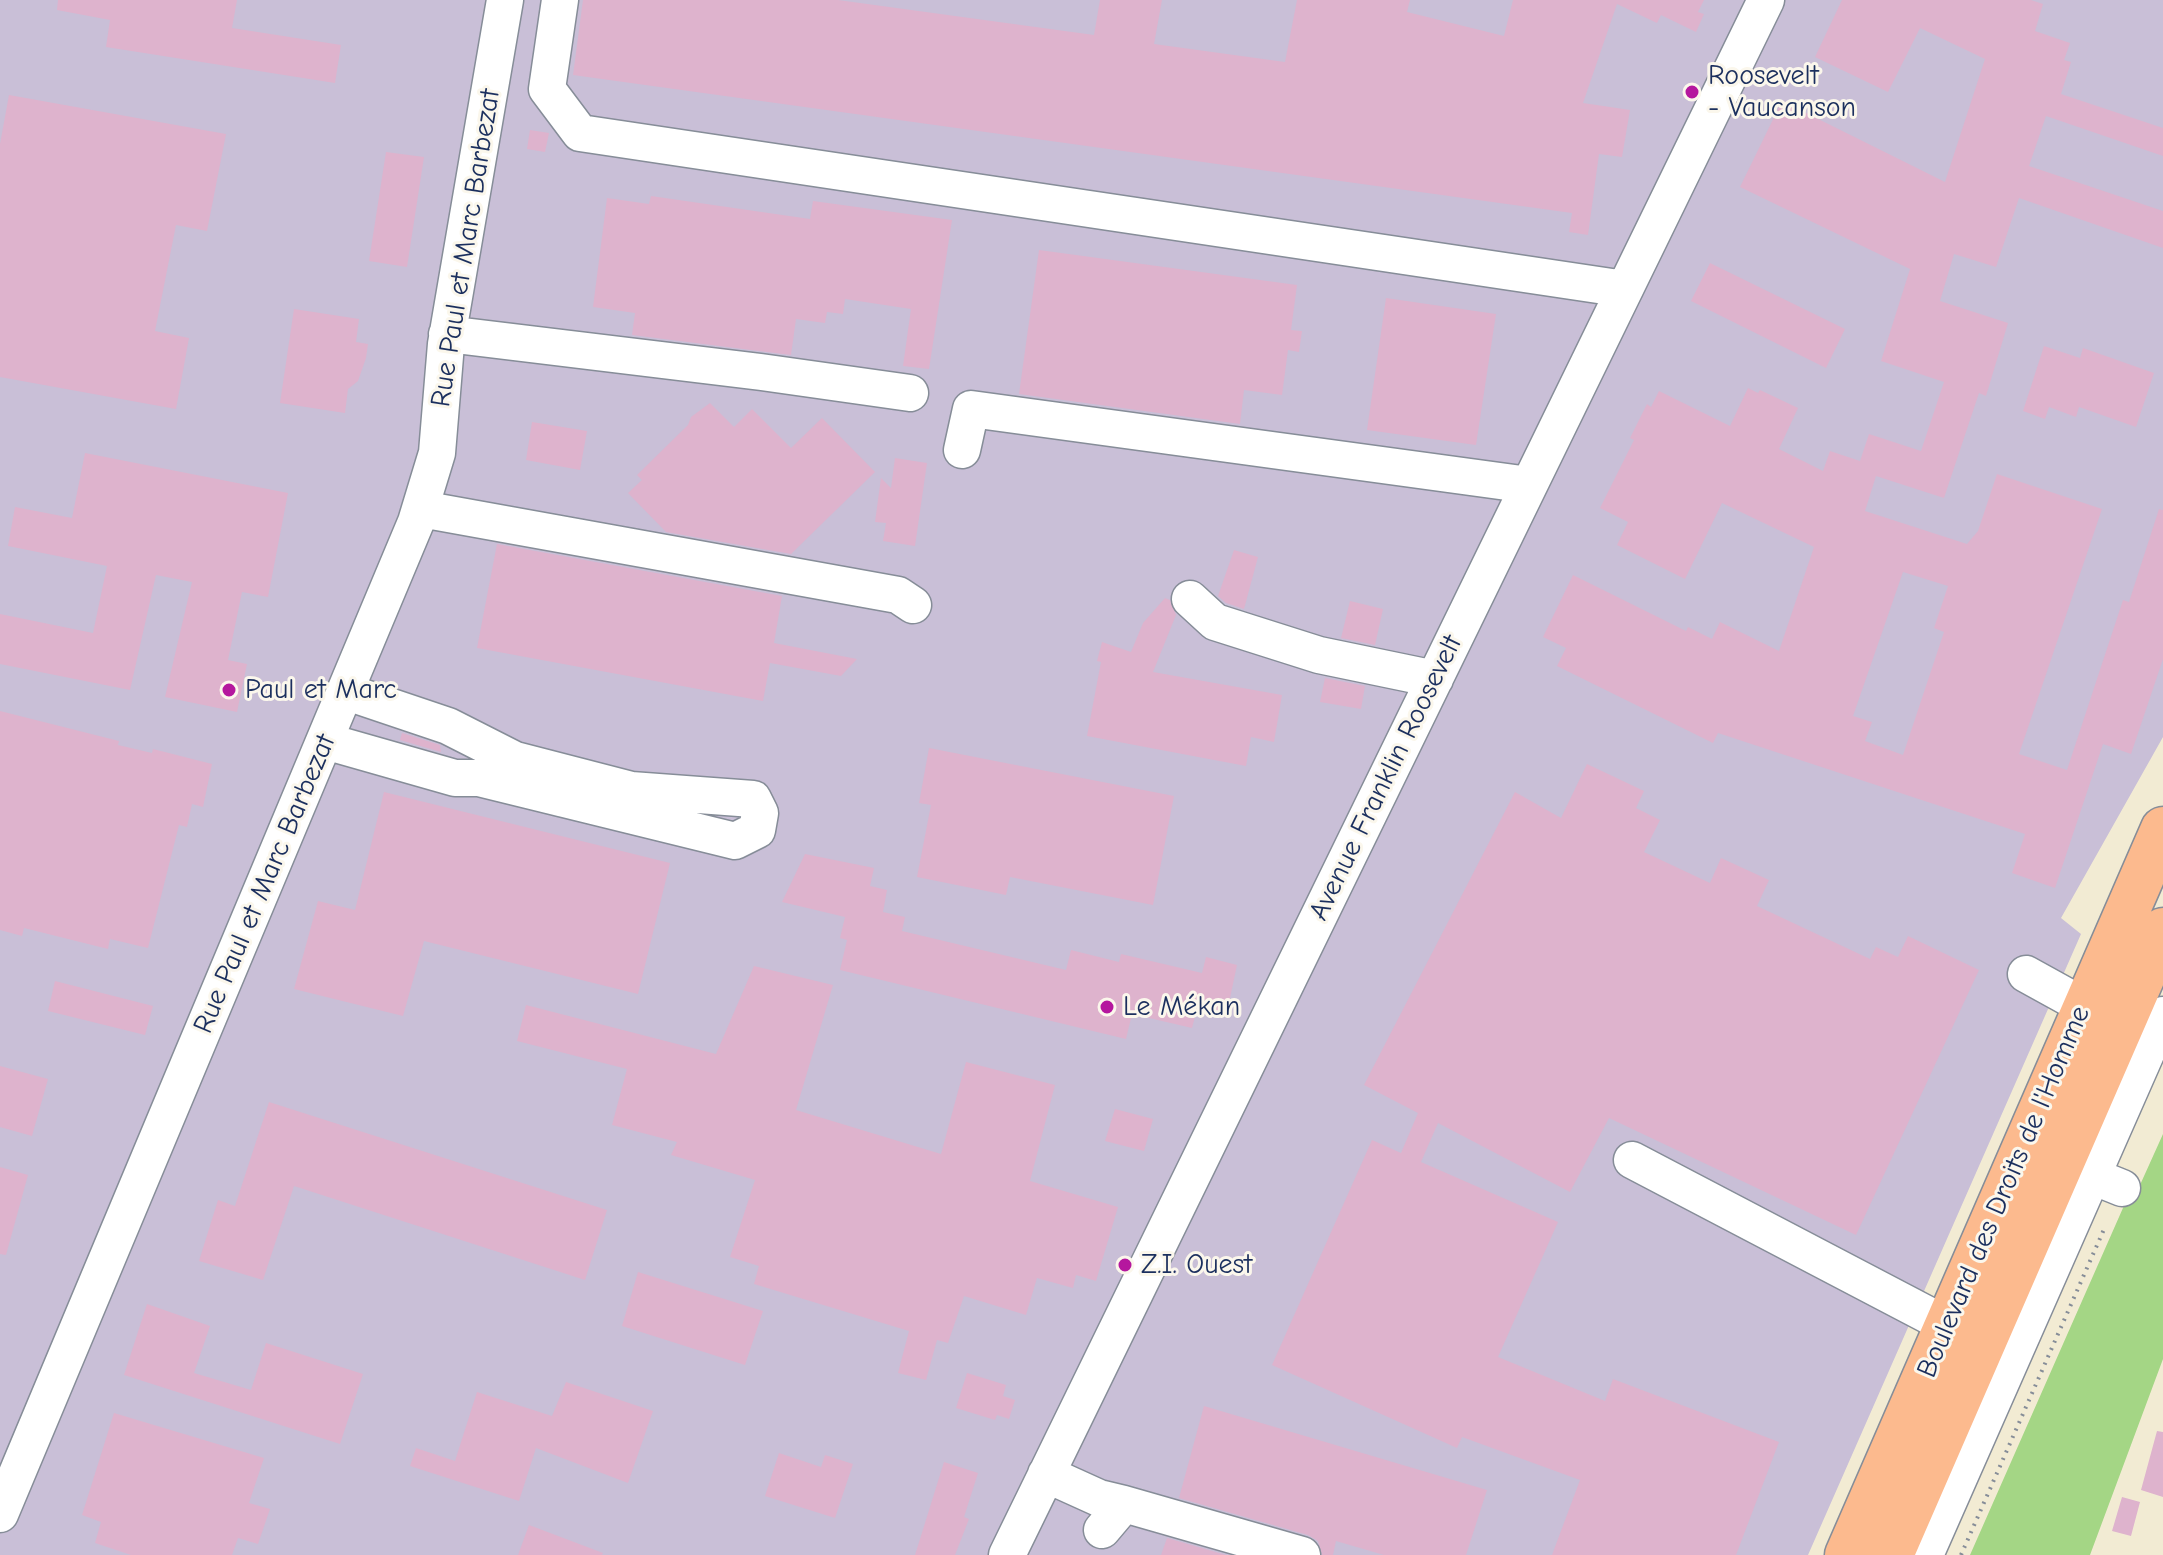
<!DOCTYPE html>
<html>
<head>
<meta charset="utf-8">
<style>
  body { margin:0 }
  canvas { display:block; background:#f2ebd3 }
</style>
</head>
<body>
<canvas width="2163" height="1555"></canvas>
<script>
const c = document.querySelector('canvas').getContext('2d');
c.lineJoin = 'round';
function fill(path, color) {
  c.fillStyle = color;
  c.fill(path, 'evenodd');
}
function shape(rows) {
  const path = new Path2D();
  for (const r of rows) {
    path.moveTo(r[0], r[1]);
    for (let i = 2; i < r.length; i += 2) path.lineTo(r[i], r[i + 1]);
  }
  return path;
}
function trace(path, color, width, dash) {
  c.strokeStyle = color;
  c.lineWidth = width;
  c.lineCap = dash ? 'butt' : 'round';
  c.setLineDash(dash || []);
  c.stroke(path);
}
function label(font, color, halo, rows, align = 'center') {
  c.font = font + ' "Comic Neue",sans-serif';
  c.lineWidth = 6;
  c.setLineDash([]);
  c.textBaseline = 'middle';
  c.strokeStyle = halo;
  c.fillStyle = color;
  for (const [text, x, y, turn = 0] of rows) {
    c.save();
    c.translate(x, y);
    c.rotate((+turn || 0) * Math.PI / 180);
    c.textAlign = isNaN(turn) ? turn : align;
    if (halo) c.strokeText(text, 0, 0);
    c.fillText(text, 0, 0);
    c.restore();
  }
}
fill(shape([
  [0,0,2163,0,2163,737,2061,918,2081,934,1808,1555,0,1555]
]), '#c9bfd7');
fill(shape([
  [2163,1134,2163,1359,2090,1555,1970,1555,2134,1183,2140,1185]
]), '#a4d685');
fill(shape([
  [58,0,237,0,232,28,341,45,335,83,106,47,110,20,57,10],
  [583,0,838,0,1094,35,1100,0,1162,0,1154,44,1285,62,1297,0,1410,0,1407,12,1504,36,1513,0,1704,0,1698,12,1704,14,1696,32,1661,15,1657,23,1617,4,1583,103,1630,110,1622,157,1599,154,1588,235,1569,232,1572,213,573,75],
  [1842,0,2031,0,2043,4,2035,31,2070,43,2064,60,2071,62,2061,94,2163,128,2163,156,2046,116,2029,166,2163,211,2163,248,2019,198,1996,267,1954,254,1940,301,2008,323,1986,396,1979,393,1944,498,1876,476,1865,511,1967,544,1978,531,1997,474,2102,509,2019,754,2067,770,2123,600,2129,602,2159,509,2163,510,2163,659,2131,754,2103,744,2055,888,2012,873,2025,834,1718,733,1713,743,1557,666,1566,648,1543,637,1573,575,1686,631,1688,627,1712,639,1720,622,1779,651,1814,547,1722,503,1685,579,1617,545,1628,522,1600,508,1634,440,1630,438,1647,404,1651,407,1659,391,1730,426,1748,388,1758,393,1760,390,1798,408,1779,449,1823,471,1830,451,1860,461,1869,434,1921,451,1944,382,1881,361,1910,269,1740,187,1782,101,1945,182,1985,59,1920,28,1888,92,1815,57],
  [1903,572,1948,586,1934,628,1944,632,1903,755,1865,741,1872,722,1853,716],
  [9,95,226,134,207,231,176,225,155,331,189,338,176,409,0,377,0,144],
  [530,130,549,133,545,152,527,149],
  [386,152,424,157,407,267,369,261],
  [651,196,810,219,813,201,952,220,929,369,903,366,911,309,845,299,843,314,827,312,825,323,796,319,791,355,632,335,635,313,593,307,607,198,649,204],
  [1039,250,1297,285,1291,330,1302,331,1299,352,1288,350,1282,395,1244,390,1240,424,1019,394],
  [1710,263,1845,329,1826,368,1691,301],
  [1386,298,1496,314,1476,445,1367,430],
  [294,309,359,319,356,342,368,344,366,358,358,381,348,389,345,413,280,403],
  [2044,346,2080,358,2083,348,2154,373,2136,427,2079,407,2076,417,2049,407,2045,419,2023,411],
  [710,403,734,427,752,409,791,448,822,418,875,472,791,554,666,532,628,493,642,480,637,475,688,425,691,417],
  [532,422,587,431,580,470,526,460],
  [85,453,288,493,268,597,242,592,228,660,247,664,237,712,165,697,192,582,156,575,130,690,0,664,0,614,93,633,107,566,8,546,15,507,72,518],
  [895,458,927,463,915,546,883,541,886,523,875,522,881,478,891,488],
  [497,544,782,596,774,643,857,659,841,676,770,663,763,701,477,648],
  [1234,550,1258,557,1244,609,1226,603,1218,596],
  [1165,598,1170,600,1176,615,1153,672,1282,695,1274,742,1251,737,1246,766,1087,736,1101,662,1097,661,1102,642,1131,652,1143,623],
  [1350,601,1383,609,1375,645,1341,638],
  [1325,678,1365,686,1361,709,1320,702],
  [0,711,119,741,118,745,152,753,153,749,212,764,203,807,192,804,187,827,179,825,148,948,110,939,108,949,24,928,22,936,0,930],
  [402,733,440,745,441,752,400,740],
  [929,748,1174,796,1153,905,1010,877,1006,895,917,877,931,805,919,803],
  [1587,764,1644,791,1636,808,1660,820,1644,852,1710,883,1721,858,1769,880,1757,906,1870,959,1876,947,1898,957,1908,936,1979,970,1856,1235,1609,1118,1570,1192,1438,1123,1421,1162,1558,1222,1498,1357,1605,1401,1613,1379,1779,1442,1736,1555,1552,1555,1580,1480,1462,1437,1457,1448,1272,1365,1372,1140,1401,1153,1418,1113,1364,1085,1515,792,1561,818],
  [384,792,670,863,638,994,424,941,403,1016,294,989,318,901,355,910],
  [805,854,874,868,870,886,887,890,883,912,905,917,902,931,1066,970,1071,950,1119,962,1121,954,1202,973,1206,957,1237,965,1226,1017,1197,1009,1192,1028,1132,1014,1126,1039,840,970,847,940,840,938,845,917,782,902],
  [754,966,833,985,796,1110,941,1154,966,1062,1055,1085,1030,1181,1118,1207,1096,1281,1076,1275,1073,1288,1037,1278,1026,1315,964,1296,948,1343,937,1340,926,1380,898,1373,909,1331,754,1284,759,1266,730,1257,755,1180,671,1155,677,1142,612,1125,627,1069,517,1041,526,1005,716,1054],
  [55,981,153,1006,145,1035,48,1011],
  [0,1066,48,1079,32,1136,0,1127],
  [269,1102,607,1210,585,1280,294,1186,263,1280,199,1261,218,1200,235,1206],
  [1115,1109,1153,1119,1144,1151,1105,1141],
  [0,1167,28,1175,6,1255,0,1254],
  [638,1272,763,1311,745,1365,622,1326],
  [147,1304,210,1326,194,1373,251,1390,266,1343,363,1374,340,1444,124,1375],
  [967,1373,1006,1385,1003,1396,1015,1400,1009,1419,997,1415,995,1420,956,1408],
  [566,1382,653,1411,628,1483,536,1448,519,1501,410,1466,416,1448,455,1461,477,1392,552,1416],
  [1204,1406,1487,1490,1466,1555,1384,1555,1336,1541,1333,1555,1322,1555,1318,1541,1308,1535,1179,1498],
  [114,1413,264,1458,249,1503,270,1509,258,1544,238,1538,232,1555,131,1555,95,1543,101,1522,82,1515],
  [2157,1431,2163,1432,2163,1497,2141,1490],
  [779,1453,821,1467,825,1455,853,1464,835,1518,765,1496],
  [944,1462,978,1473,964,1517,969,1519,955,1555,915,1555],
  [2122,1497,2140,1502,2131,1536,2112,1531],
  [529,1525,603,1553,602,1555,518,1555],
  [1167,1538,1226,1555,1161,1555]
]), '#deb3cd');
const minor = shape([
  [560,0,547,89,580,133,1625,289],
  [447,334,761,372,910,393],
  [962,450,971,409,1529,485],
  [421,509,898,595,913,605],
  [1190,599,1215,622,1319,655,1435,679],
  [325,741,455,778,479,778,735,841,757,830,760,813,753,799,631,790,515,760,448,726,347,692],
  [2026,974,2084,1006],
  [1632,1160,1947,1325],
  [2070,1167,2122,1188],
  [1046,1474,1099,1498,1124,1504],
  [0,1514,416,522,437,453,446,344,505,0],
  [1102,1530,1124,1504,1302,1555],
  [1007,1555,1766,0],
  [1925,1555,2163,1015]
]);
const major = shape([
  [1847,1555,2163,829],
  [1891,1555,2163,930]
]);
trace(minor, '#868d98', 39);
trace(major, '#868d98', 47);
trace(shape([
  [1961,1555,2105,1227]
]), '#868d98', 4, [2, 6]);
trace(minor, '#fff', 36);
trace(major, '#fcba8e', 44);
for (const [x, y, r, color] of [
  [1692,92,8,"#b5179e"],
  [229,690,8,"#b5179e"],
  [1107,1007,8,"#b5179e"],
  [1125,1265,8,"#b5179e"]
]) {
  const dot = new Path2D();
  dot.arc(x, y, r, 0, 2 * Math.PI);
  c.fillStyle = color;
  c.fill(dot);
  trace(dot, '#fbf7ec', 3);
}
label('28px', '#1b2f5e', '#fbf7ec', [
  ["Roosevelt",1708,76],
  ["- Vaucanson",1708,108],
  ["Paul et Marc",245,690],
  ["Le Mékan",1123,1007],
  ["Z.I. Ouest",1141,1265]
], 'left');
label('28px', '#1b2f5e', '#fbf7ec', [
  ["Rue Paul et Marc Barbezat",466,248,-81],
  ["Avenue Franklin Roosevelt",1386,778,-64],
  ["Rue Paul et Marc Barbezat",265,884,-67],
  ["Boulevard des Droits de l'Homme",2004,1192,-67]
]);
</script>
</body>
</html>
